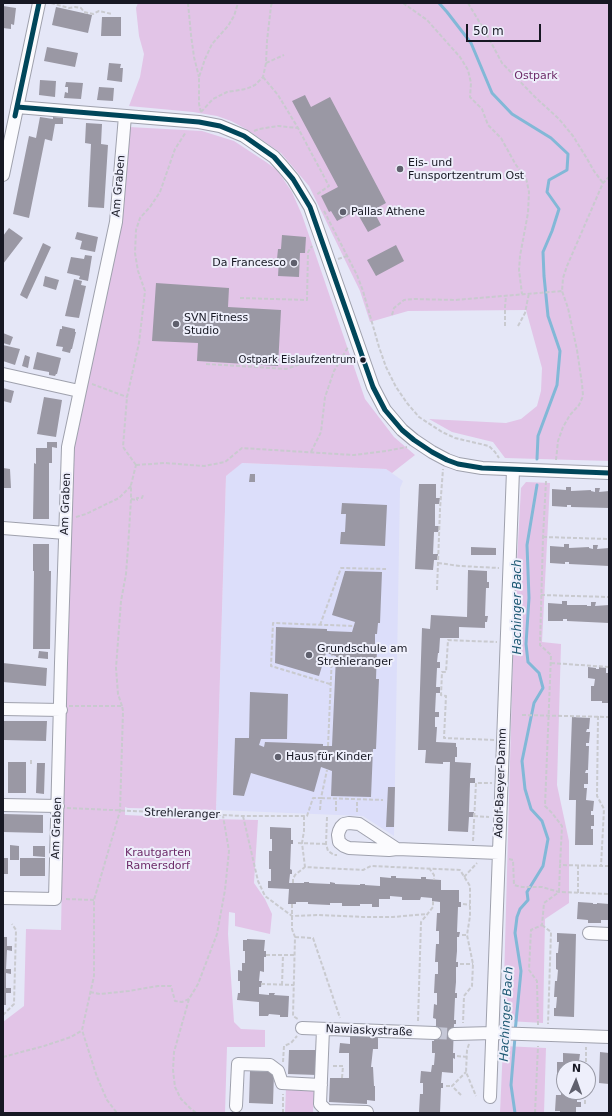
<!DOCTYPE html>
<html>
<head>
<meta charset="utf-8">
<style>
  body { margin:0 }
  #map { position:relative; width:612px; height:1116px; overflow:hidden; background:#e5e7f7; font-family:"DejaVu Sans",sans-serif }
  canvas { display:block }
  .frame { position:absolute; inset:0; border:4px solid #171823; pointer-events:none }
  .north { position:absolute; left:556px; top:1060px; width:40px; height:40px; box-sizing:border-box; background:#eeeffb; border:1px solid #9899a5; border-radius:50%; rotate:2deg; font-size:11px; font-weight:700; line-height:16px; text-align:center; color:#171823 }
  .north::after { content:''; display:block; margin:auto; width:14px; height:18px; background:#5f606d; clip-path:polygon(50% 0,100% 100%,50% 72%,0 100%) }
  .scale { position:absolute; left:466px; top:24px; width:75px; height:18px; box-sizing:border-box; border:2px solid #171823; border-top:0; padding-left:5px; font-size:12px; line-height:14px; white-space:nowrap; color:#171823; -webkit-text-stroke:3px #eeeffb; paint-order:stroke }
</style>
</head>
<body>
<div id="map">
<canvas width="612" height="1116"></canvas>
<div class="frame"></div>
<div class="north">N</div>
<div class="scale">50 m</div>
</div>
<script>
const c = document.querySelector('canvas').getContext('2d');
c.lineJoin = 'round';
function fill(path, color) {
  c.fillStyle = color;
  c.fill(path, 'evenodd');
}
function shape(rows) {
  const path = new Path2D();
  for (const r of rows) {
    path.moveTo(r[0], r[1]);
    for (let i = 2; i < r.length; i += 2) path.lineTo(r[i], r[i + 1]);
  }
  return path;
}
function trace(path, color, width, dash) {
  c.strokeStyle = color;
  c.lineWidth = width;
  c.lineCap = dash ? 'butt' : 'round';
  c.setLineDash(dash || []);
  c.stroke(path);
}
function label(font, color, halo, rows, align = 'center') {
  c.font = font + ' "DejaVu Sans",sans-serif';
  c.lineWidth = 4;
  c.setLineDash([]);
  c.textBaseline = 'middle';
  c.strokeStyle = halo;
  c.fillStyle = color;
  for (const [text, x, y, turn = 0] of rows) {
    c.save();
    c.translate(x, y);
    c.rotate((+turn || 0) * Math.PI / 180);
    c.textAlign = isNaN(turn) ? turn : align;
    if (halo) c.strokeText(text, 0, 0);
    c.fillText(text, 0, 0);
    c.restore();
  }
}
fill(shape([
  [241,463,386,469,403,481,400,488,394,836,363,816,216,810,226,476]
]), '#dcdefa');
fill(shape([
  [138,3,609,3,609,461,505,458,493,442,452,432,429,419,506,423,521,419,537,406,541,391,542,368,526,310,408,311,370,322,360,291,309,186,281,153,246,129,231,121,217,116,193,112,129,106,140,77,144,54,139,36,136,8],
  [129,127,202,131,234,141,266,162,277,170,292,192,302,215,365,399,394,437,415,455,392,473,386,469,242,463,226,476,216,810,128,808,125,807,125,815,211,819,258,820,254,883,265,899,272,914,270,934,235,926,235,913,229,912,228,934,234,1022,241,1029,265,1030,265,1047,227,1047,225,1113,3,1113,3,1022,24,1006,26,929,61,930,69,521,73,448],
  [526,482,550,483,542,642,561,644,557,785,569,841,569,903,545,919,543,1023,508,1021,503,1018,514,616,521,488],
  [503,1046,546,1048,544,1113,500,1113],
  [286,1088,314,1089,313,1113,285,1113]
]), '#e2c4e7');
trace(shape([
  [439,3,447,12,471,43,492,93,512,114,551,138,568,154,567,170,549,180,547,192,559,209,552,231,543,252,544,276,548,316,560,351,557,385,538,436,537,459],
  [515,1032,521,971,515,933,517,917,520,909,528,900,527,892,543,866,548,839,542,821,531,809,525,789,522,761,534,703,543,688,539,673,528,662,526,644,529,598,527,545,537,485],
  [515,1037,511,1085,515,1113]
]), '#82b8d7', 3);
fill(shape([
  [3,6,16,8,14,25,11,24,11,29,3,28],
  [56,7,92,15,88,33,52,25],
  [102,17,121,17,121,36,101,36],
  [47,47,78,53,75,67,44,61],
  [109,63,121,64,120,68,123,68,122,82,107,80],
  [40,80,56,81,55,97,39,95],
  [66,82,83,83,81,99,64,98,65,92,68,93,68,87,65,87],
  [99,87,114,88,113,101,97,100],
  [305,95,311,107,330,97,386,203,373,210,381,225,368,232,356,211,337,221,331,211,329,212,321,196,338,187,292,101],
  [40,117,53,119,53,117,63,118,63,124,55,124,52,141,45,139,29,218,13,214,29,136,36,138],
  [86,123,102,124,101,144,108,145,104,208,88,207,91,144,85,143],
  [9,228,23,238,3,264,3,236],
  [77,232,98,237,95,252,80,249,82,241,75,239],
  [282,235,306,237,305,253,300,253,299,277,278,276,279,260,277,259,278,249,281,249],
  [43,243,51,247,27,299,20,295],
  [396,245,404,261,376,276,367,260],
  [85,255,92,256,88,281,79,279,80,276,67,273,71,257,84,259],
  [45,276,59,280,56,290,43,286],
  [74,279,82,281,81,285,86,286,79,318,65,316],
  [156,283,229,288,228,307,281,310,278,366,197,361,198,343,152,341],
  [62,326,75,329,75,332,76,332,72,349,71,349,70,353,62,351,63,347,56,346,60,329,62,329],
  [3,333,13,337,10,345,3,343],
  [3,345,20,349,15,365,3,361],
  [37,352,61,358,57,374,56,374,55,376,49,375,49,372,33,369],
  [25,355,30,357,28,368,22,366],
  [3,388,14,391,11,403,3,401],
  [44,397,62,400,56,437,37,434],
  [47,442,57,442,57,448,52,447,52,463,49,463,49,519,33,519,34,463,36,464,36,448,47,448],
  [3,468,10,469,11,488,3,488],
  [250,474,255,474,255,482,249,482],
  [419,484,436,484,436,498,440,498,439,504,435,504,435,526,439,526,439,529,438,532,434,532,433,554,438,554,437,560,434,560,433,570,415,569],
  [566,487,571,487,571,491,591,490,591,491,595,492,595,488,600,488,599,492,609,491,609,508,571,507,571,505,567,505,567,507,552,506,552,489,566,490],
  [342,503,387,505,385,546,340,544,341,532,345,532,346,514,341,514],
  [33,544,49,544,49,571,51,571,50,649,33,649,34,571,33,571],
  [564,544,569,544,569,548,589,547,589,548,593,549,593,545,598,545,597,549,609,548,609,566,569,564,569,562,565,562,565,564,550,563,550,546,564,547],
  [471,547,496,548,496,555,471,555],
  [468,570,487,571,487,582,489,582,489,588,486,588,485,616,488,616,487,622,485,622,485,628,459,627,459,638,440,638,439,653,438,653,437,662,440,662,440,668,437,668,436,687,440,687,440,693,436,693,435,712,439,712,439,717,435,717,435,727,437,727,436,742,456,743,456,747,457,747,457,757,455,757,455,762,471,763,470,778,475,778,475,783,470,783,469,812,474,812,473,817,469,817,468,832,448,831,450,762,443,762,443,764,425,763,426,750,418,750,422,628,430,629,431,615,467,617],
  [345,571,382,572,380,623,378,623,377,634,375,634,375,648,377,648,376,679,379,679,376,749,373,749,371,797,331,796,332,771,321,767,314,792,251,773,244,796,233,795,235,738,249,738,250,692,288,694,287,739,261,739,259,745,264,747,265,742,323,744,323,746,332,746,336,656,326,653,319,676,275,663,276,627,327,629,327,631,352,632,355,622,332,615],
  [562,601,567,601,567,605,587,605,587,606,591,606,591,602,596,602,595,606,609,605,609,623,567,621,567,619,563,619,563,621,548,621,548,603,562,604],
  [39,651,48,652,48,659,38,658],
  [3,663,47,668,46,686,3,682],
  [588,667,596,668,596,669,599,669,599,667,606,668,606,673,609,673,609,703,602,703,602,701,591,701,591,686,594,686,595,679,588,678],
  [572,717,590,718,589,729,587,729,586,732,590,732,589,743,586,743,586,746,589,746,588,770,586,770,585,773,588,773,588,784,584,784,584,788,587,788,586,800,594,801,593,811,591,811,591,815,594,815,594,826,591,826,591,829,593,829,593,845,575,845,576,800,569,800],
  [4,721,47,721,46,741,4,740,4,738,3,738,3,722,4,722],
  [8,762,26,762,26,793,8,793],
  [37,763,45,763,44,794,36,793],
  [388,787,395,787,394,827,386,827],
  [3,814,43,815,43,833,3,832],
  [270,827,291,828,291,840,293,840,293,844,291,844,290,869,292,870,292,874,290,874,289,883,304,883,304,882,309,882,309,883,330,884,330,882,335,883,335,884,360,885,360,884,365,884,365,885,380,886,380,877,391,878,391,876,396,876,396,878,421,879,421,877,426,877,426,879,441,880,441,890,459,890,459,902,461,902,461,907,458,907,457,932,460,932,459,937,457,937,457,951,456,962,458,962,458,967,456,967,456,982,455,993,457,993,457,998,455,998,454,1020,456,1020,456,1024,454,1024,453,1053,455,1053,455,1059,453,1058,453,1073,442,1072,441,1083,443,1083,443,1088,441,1088,440,1113,419,1112,420,1094,423,1094,423,1083,420,1083,421,1071,431,1072,432,1065,434,1065,435,1053,432,1053,432,1041,434,1041,436,1025,436,1019,433,1018,434,1004,437,1005,437,993,434,993,435,974,438,974,438,962,435,962,436,944,439,944,439,931,436,931,437,913,440,913,440,902,432,901,432,898,421,897,420,900,402,900,402,897,390,896,390,899,379,899,379,907,372,907,372,904,360,904,360,906,342,906,342,903,330,903,330,905,308,904,308,902,296,902,296,904,288,904,289,889,268,888,268,881,271,881,271,869,269,869,269,851,272,851,272,839,270,839],
  [10,845,19,846,19,860,10,860],
  [33,846,45,846,45,857,33,856],
  [3,858,8,858,8,874,3,874],
  [20,858,45,858,45,876,20,876],
  [578,902,593,903,593,904,597,904,597,903,609,904,609,920,601,920,601,923,588,923,588,920,577,919],
  [557,933,576,934,574,1017,554,1016,554,1008,556,1008,557,997,554,997,555,981,557,981,558,970,556,969,556,953,558,953,559,942,557,942],
  [3,937,7,937,7,946,12,946,12,951,7,950,6,969,11,969,11,974,6,973,6,988,11,988,11,993,6,993,6,1005,3,1005],
  [247,939,265,940,264,951,266,951,266,957,264,957,264,972,260,971,259,981,262,981,261,987,259,987,259,994,269,995,269,993,275,993,274,995,289,996,288,1017,280,1017,280,1015,269,1014,268,1016,259,1016,259,1002,237,1000,238,993,240,993,240,981,238,981,238,970,242,971,242,963,245,963,245,951,243,951,243,940,247,940],
  [350,1036,378,1037,378,1049,373,1049,371,1067,373,1067,374,1086,375,1086,375,1101,367,1100,367,1104,329,1102,330,1078,349,1078,349,1053,339,1053,340,1043,350,1044],
  [289,1050,318,1050,317,1075,288,1074],
  [600,1052,609,1053,609,1084,599,1083],
  [563,1053,580,1054,578,1068,564,1068,564,1092,577,1092,577,1102,581,1102,581,1107,576,1107,576,1113,560,1113,560,1111,555,1111,556,1095,561,1095,562,1078,557,1078,557,1062,563,1062],
  [250,1071,274,1072,273,1104,249,1103]
]), '#9a98a4');
trace(shape([
  [435,1033,454,1034]
]), '#c6c8d7', 12, [12, 6]);
const minor = shape([
  [17,107,199,122,220,126,244,136,274,157,283,167,293,179,310,207,373,387,385,410,402,430,414,440,432,452,447,460,458,464,482,468,609,473],
  [3,175,39,3],
  [3,374,79,391],
  [3,528,65,533],
  [3,709,61,710],
  [3,805,58,806],
  [397,849,359,824,349,823,344,824,341,827,339,831,338,835,339,842,344,846,349,848,389,850,397,849,499,853],
  [3,898,55,899,61,663,68,447,116,222,125,116],
  [589,933,609,934],
  [302,1028,435,1033],
  [323,1029,320,1104,327,1111,367,1112],
  [454,1034,493,1033,609,1037],
  [490,1097,513,470],
  [236,1106,238,1064,270,1065,278,1071,282,1083,321,1085]
]);
trace(minor, '#9fa1ad', 14);
trace(shape([
  [51,3,69,8,75,7,81,8,84,12,93,14,99,11,112,14],
  [188,3,191,35,194,57,199,77],
  [403,3,427,20,460,57,468,70,471,83,470,97,482,109,488,125,501,138,516,165,526,178,529,192,528,213,520,256,519,270,522,294],
  [468,3,486,33,502,63,535,97,559,119,573,136,586,157,594,171,603,183],
  [266,63,284,55],
  [263,77,278,95,298,128,329,186,316,195],
  [201,112,199,104,199,77,205,59,212,44,228,26,234,16,238,3],
  [201,112,213,99,227,92,246,89,255,85,263,77,266,63,267,41,271,6,272,3],
  [254,131,259,129,278,126,298,128],
  [324,211,357,275,363,291,379,347,386,367,396,387,407,403,419,417,442,432,455,438,489,446,495,452,499,458],
  [338,259,347,256],
  [240,298,307,300,308,252,312,246],
  [392,315,394,308,404,300,414,299,455,300,562,291],
  [505,326,505,307,506,296],
  [518,326,525,313,529,293],
  [206,364,286,369,304,363],
  [92,384,127,397],
  [311,452,321,432,325,397,334,371,348,347],
  [556,460,558,441,563,427,570,415,579,405,583,396,582,384,577,350,568,308,562,291,563,278,567,266,603,183,609,177],
  [136,465,123,447,127,397,139,343,145,291,138,271,135,253,136,230,140,218,150,207,160,192,175,149,186,132],
  [136,465,165,463,204,466,225,462,242,448,354,455,386,451,407,447],
  [546,481,543,537,540,645,551,655,545,806,552,813,562,826,560,865],
  [131,499,137,500,137,498,142,498,143,495],
  [76,517,86,514,119,498,131,486],
  [543,537,609,539],
  [438,563,460,566,499,568],
  [437,590,440,509,443,469],
  [541,595,609,597],
  [320,625,341,568,386,569],
  [551,663,609,667],
  [330,684,271,666,273,623,354,626],
  [69,706,122,706,123,711,120,811,94,900,94,976,82,1030,97,1077,107,1100,117,1113],
  [122,706,118,694,116,668,121,601,126,574,128,548,131,499,131,485,136,465],
  [522,715,609,717],
  [598,716,597,796,604,809,601,866],
  [494,740,444,738,446,696,441,695,442,672,446,672,448,640,497,642],
  [328,746,332,655],
  [31,760,31,765],
  [67,808,243,816,307,816,313,798,321,798,327,770],
  [320,810,321,798,383,800],
  [336,811,336,799],
  [357,812,357,800],
  [243,816,258,881,265,896,292,916,317,915,364,917,393,917,427,914],
  [304,816,304,831,302,843,305,867,363,870,371,866,460,870,470,886,470,916,467,935,473,964,472,986,464,996,463,1023],
  [474,816,489,817],
  [327,817,326,844,328,851,334,855,337,855],
  [473,841,476,783,492,783],
  [298,843,326,844],
  [509,859,513,860,514,885,522,887,542,887,559,892,609,894],
  [429,868,434,875,434,880],
  [464,877,477,863],
  [293,883,293,879,295,875,305,867],
  [559,892,560,865,609,866],
  [578,893,578,865],
  [66,899,94,900],
  [292,904,292,929,295,937,293,1016,298,1019],
  [463,904,470,905],
  [542,925,551,932,548,1024],
  [462,935,467,935],
  [295,937,313,938,340,1018],
  [266,955,295,955],
  [460,964,473,964],
  [261,984,294,985],
  [282,985,283,955],
  [90,992,100,994,129,991,158,986,171,986,175,1001,182,1002,189,999,198,984,217,934,225,890,229,851,223,816],
  [189,999,174,1052,173,1070,175,1087,181,1099,190,1108,196,1113],
  [3,1015,14,1004,16,930,12,924],
  [418,1021,421,922,433,907,433,901],
  [538,1025,537,981,529,970,531,930,542,925,544,903,559,892],
  [469,1044,467,1050,466,1072,476,1096],
  [457,1056,467,1057],
  [3,1057,44,1046,71,1037,81,1031],
  [283,1062,284,1046,291,1043,297,1036],
  [333,1066,343,1066,342,1078],
  [586,1068,586,1047],
  [446,1086,452,1086],
  [461,1095,452,1086,466,1072],
  [585,1104,585,1092],
  [283,1113,283,1094],
  [535,1113,538,1046]
]), '#c9cacf', 2, [4, 2]);
trace(minor, '#fbfbfe', 12);
trace(shape([
  [17,107,199,122,220,126,244,136,274,157,293,179,310,207,373,387,385,410,402,430,414,440,432,452,447,460,458,464,482,468,609,473],
  [15,116,39,3]
]), '#00465a', 5);
for (const [x, y, r, color] of [
  [400,169,4,"#5f606d"],
  [343,212,4,"#5f606d"],
  [294,263,4,"#5f606d"],
  [176,324,4,"#5f606d"],
  [363,360,3.5,"#171823"],
  [309,655,4,"#5f606d"],
  [278,757,4,"#5f606d"]
]) {
  const dot = new Path2D();
  dot.arc(x, y, r, 0, 2 * Math.PI);
  c.fillStyle = color;
  c.fill(dot);
  trace(dot, '#eeeffb', 1.5);
}
label('10px', '#171823', '#eeeffb', [
  ["Ostpark Eislaufzentrum",356,360]
], 'right');
label('11px', '#6d2b69', '#eeeffb', [
  ["Ostpark",536,76],
  ["Krautgarten",158,853],
  ["Ramersdorf",158,866]
]);
label('11px', '#171823', '#eeeffb', [
  ["Eis- und",408,163],
  ["Funsportzentrum Ost",408,176],
  ["Pallas Athene",351,212],
  ["Da Francesco",286,263,"right"],
  ["SVN Fitness",184,318],
  ["Studio",184,331],
  ["Grundschule am",317,649],
  ["Strehleranger",317,662],
  ["Haus für Kinder",286,757]
], 'left');
label('11px', '#171823', '#eeeffb', [
  ["Am Graben",119,186,-85],
  ["Am Graben",66,504,-88],
  ["Adolf-Baeyer-Damm",501,783,-88],
  ["Strehleranger",182,814,2],
  ["Am Graben",57,828,-88],
  ["Nawiaskystraße",369,1031,2]
]);
label('italic 12px', '#1e5974', '#eeeffb', [
  ["Hachinger Bach",518,607,-90],
  ["Hachinger Bach",507,1014,-87]
]);
</script>
</body>
</html>
